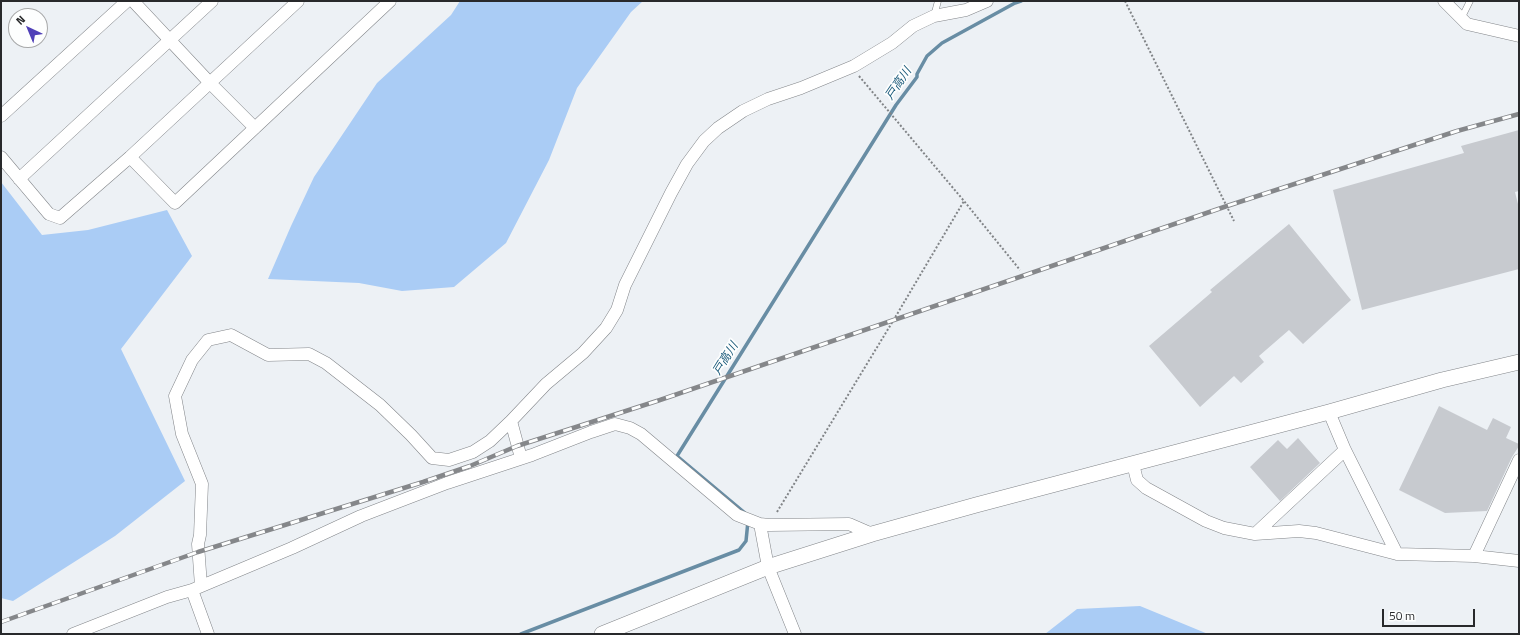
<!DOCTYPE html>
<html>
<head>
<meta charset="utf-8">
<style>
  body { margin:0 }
  #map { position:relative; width:1520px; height:635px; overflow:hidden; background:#edf1f5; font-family:"Titillium Web",sans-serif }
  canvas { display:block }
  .frame { position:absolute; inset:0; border:2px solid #28292b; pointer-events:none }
  .north { position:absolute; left:8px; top:8px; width:40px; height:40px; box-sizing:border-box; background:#fdfefe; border:1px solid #a8a9aa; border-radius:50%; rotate:316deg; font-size:11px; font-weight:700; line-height:16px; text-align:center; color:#28292b }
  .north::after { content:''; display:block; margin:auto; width:14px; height:18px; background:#5040b8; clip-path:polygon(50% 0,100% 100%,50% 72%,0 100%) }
  .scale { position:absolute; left:1382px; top:609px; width:93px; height:18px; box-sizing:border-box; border:2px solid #28292b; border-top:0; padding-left:5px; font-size:12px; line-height:14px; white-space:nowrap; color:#28292b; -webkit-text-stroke:3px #fdfefe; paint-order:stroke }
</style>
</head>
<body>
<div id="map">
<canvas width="1520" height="635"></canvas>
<div class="frame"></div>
<div class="north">N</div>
<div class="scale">50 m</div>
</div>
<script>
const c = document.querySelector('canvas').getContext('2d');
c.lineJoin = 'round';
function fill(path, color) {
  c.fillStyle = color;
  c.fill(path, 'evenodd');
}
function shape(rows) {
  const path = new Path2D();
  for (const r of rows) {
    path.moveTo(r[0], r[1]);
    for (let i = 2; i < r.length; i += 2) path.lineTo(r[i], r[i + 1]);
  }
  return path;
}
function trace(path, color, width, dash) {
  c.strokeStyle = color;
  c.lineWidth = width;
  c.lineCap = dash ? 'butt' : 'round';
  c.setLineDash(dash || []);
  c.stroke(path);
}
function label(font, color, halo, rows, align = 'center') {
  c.font = font + ' "Titillium Web","Noto Sans JP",sans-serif';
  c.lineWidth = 3.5;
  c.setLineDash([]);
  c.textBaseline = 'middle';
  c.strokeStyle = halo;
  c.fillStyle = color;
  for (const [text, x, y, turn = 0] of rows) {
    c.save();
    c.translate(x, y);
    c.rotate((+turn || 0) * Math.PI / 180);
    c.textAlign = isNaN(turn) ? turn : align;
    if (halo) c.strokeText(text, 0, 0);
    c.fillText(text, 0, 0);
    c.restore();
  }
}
fill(shape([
  [460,1,643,1,631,12,577,88,549,160,506,243,454,287,402,291,359,283,268,279,291,226,314,177,377,83,451,15],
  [1,182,42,235,88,230,167,210,192,256,121,349,185,481,115,536,13,601,1,598],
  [1140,606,1208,634,1045,634,1077,609]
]), '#aaccf5');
trace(shape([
  [745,513,677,456,896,105,917,77,917,74,927,56,942,43,1015,3,1021,1],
  [521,634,739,550,746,541,748,521]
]), '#688da4', 3.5);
fill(shape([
  [1519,130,1519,191,1515,192,1519,208,1519,269,1362,310,1333,190,1464,153,1461,146],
  [1289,224,1351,300,1303,344,1289,330,1259,356,1264,362,1241,383,1234,376,1200,407,1149,346,1212,292,1210,290],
  [1439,406,1487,430,1493,418,1511,427,1506,438,1519,444,1519,446,1512,457,1487,511,1445,513,1399,490],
  [1298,438,1320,463,1280,501,1250,467,1278,440,1287,449]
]), '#c7cacf');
const service = shape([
  [934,16,938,1],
  [1461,19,1470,1]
]);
const minor = shape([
  [133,1,210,83,255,128],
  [1444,1,1467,24,1519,36],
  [1,116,127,1],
  [1,157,49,214,60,218,130,157,298,1],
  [130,157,175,203,390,1],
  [19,179,212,1],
  [1329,412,1345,450,1397,554],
  [521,458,511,421,546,384,583,353,606,328,617,310,625,285,671,193,687,164,704,141,718,128,743,111,768,99,801,88,854,66,892,43,913,26,934,16,966,10,987,1],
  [1133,464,1137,480,1146,488,1206,521,1224,528,1255,534,1299,531,1316,533,1397,554,1474,556,1519,561],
  [760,524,768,567,795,634],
  [1255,534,1345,450],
  [1474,556,1519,460],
  [201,586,198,544,200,535,202,484,182,434,175,396,192,360,208,340,231,335,268,355,309,354,326,363,380,405,411,435,432,458,449,460,473,452,490,441,511,421],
  [192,590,208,634],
  [73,634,167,597,192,590,292,548,361,516,447,483,532,455,591,432,615,424,630,428,641,434,737,515,760,524,769,525,849,524,872,534]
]);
const tertiary = shape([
  [602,634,768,567,872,534,976,505,1329,412,1442,380,1519,362]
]);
trace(service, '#828589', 7);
trace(minor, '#828589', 13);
trace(tertiary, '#828589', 16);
trace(shape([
  [1125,1,1234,221],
  [859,76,964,201,1020,270],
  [777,512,893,321,964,201]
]), '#818487', 2, [2, 2]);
trace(service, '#fff', 6);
trace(minor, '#fff', 12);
trace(tertiary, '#fff', 15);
const rail = shape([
  [1,622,198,552,423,482,470,466,517,446,660,400,1227,206,1457,131,1519,114]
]);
trace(rail, '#85878a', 4.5);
trace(rail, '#fdfefe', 3, [9]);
label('italic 12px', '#195979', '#fdfefe', [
  ["戸高川",899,84,-56],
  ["戸高川",726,359,-58]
]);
</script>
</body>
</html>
